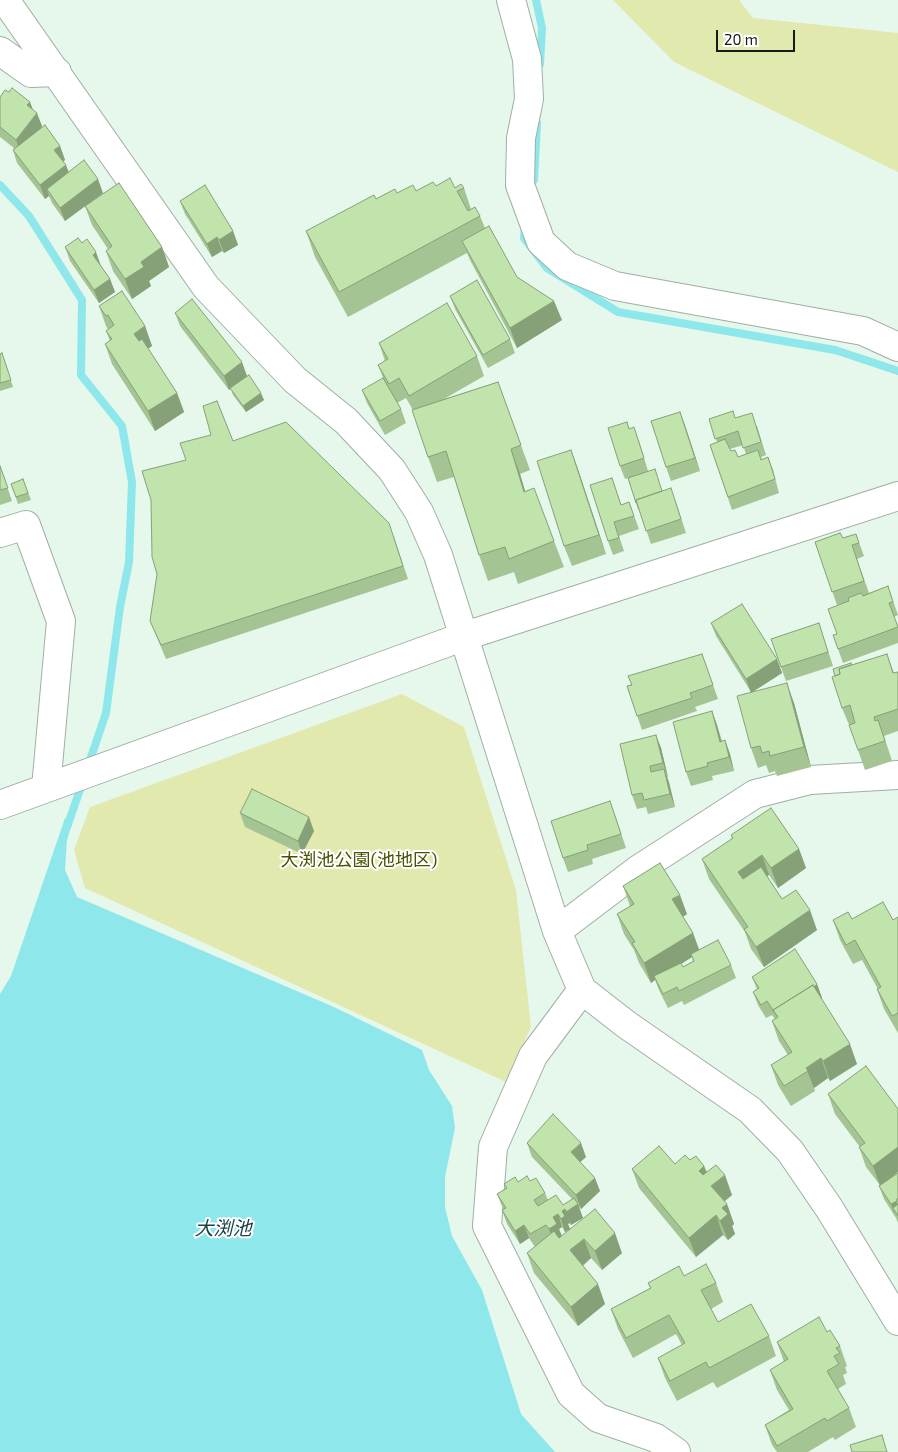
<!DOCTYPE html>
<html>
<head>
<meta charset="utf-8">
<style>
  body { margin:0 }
  #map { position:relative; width:898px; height:1452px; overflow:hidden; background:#e6f7eb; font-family:"Exo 2",sans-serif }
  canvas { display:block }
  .scale { position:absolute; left:716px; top:30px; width:79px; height:22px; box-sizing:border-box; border:2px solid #161c18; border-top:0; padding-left:6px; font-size:15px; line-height:18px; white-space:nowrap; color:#161c18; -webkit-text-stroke:4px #fff; paint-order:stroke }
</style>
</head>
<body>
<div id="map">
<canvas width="898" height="1452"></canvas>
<div class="scale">20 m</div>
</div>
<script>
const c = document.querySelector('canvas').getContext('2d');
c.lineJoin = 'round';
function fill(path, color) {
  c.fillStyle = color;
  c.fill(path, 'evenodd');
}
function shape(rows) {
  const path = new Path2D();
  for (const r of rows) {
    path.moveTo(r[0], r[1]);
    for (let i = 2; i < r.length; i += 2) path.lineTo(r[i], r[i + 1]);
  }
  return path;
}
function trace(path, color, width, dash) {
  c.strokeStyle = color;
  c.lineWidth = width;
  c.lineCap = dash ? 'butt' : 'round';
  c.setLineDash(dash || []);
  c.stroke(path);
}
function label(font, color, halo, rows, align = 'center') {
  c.font = font + ' "Exo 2","Noto Sans JP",sans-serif';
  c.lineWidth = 4;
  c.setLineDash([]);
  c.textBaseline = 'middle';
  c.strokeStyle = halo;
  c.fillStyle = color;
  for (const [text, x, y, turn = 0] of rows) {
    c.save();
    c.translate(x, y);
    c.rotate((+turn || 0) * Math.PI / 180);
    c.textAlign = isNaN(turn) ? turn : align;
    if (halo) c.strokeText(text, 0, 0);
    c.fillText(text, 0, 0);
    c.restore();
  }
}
fill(shape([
  [613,0,739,0,753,18,898,33,898,172,674,62],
  [402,694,464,727,516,890,531,1027,506,1082,85,888,74,850,90,807]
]), '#e2e9af');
fill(shape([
  [74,817,67,840,65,870,77,897,334,1007,422,1050,429,1070,452,1106,455,1128,445,1177,445,1207,452,1236,482,1290,521,1414,555,1452,0,1452,0,994,11,976,65,818]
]), '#8ee7eb');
trace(shape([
  [536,0,542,28,540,64],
  [534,180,537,123],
  [0,185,29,216,82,300,81,375,122,426,132,482,129,562,120,607,106,713,88,766],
  [525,227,524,238,547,268,618,312,835,350,898,371],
  [67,827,83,781]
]), '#8ee7eb', 8);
const minor = shape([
  [5,0,206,287,295,380,346,421,392,470,419,512,438,555,557,931,582,990,627,1025,750,1110,790,1151,829,1208,898,1321],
  [511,0,527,59,529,99,521,138,520,185,541,242,567,266,615,286,863,331,898,347],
  [0,51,31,73,57,72],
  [0,533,26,525,61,621,46,788],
  [0,805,465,636,898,496],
  [557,931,639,869,755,794,810,780,898,775],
  [582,990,533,1056,493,1147,487,1226,571,1394,598,1418,656,1438,676,1452]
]);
trace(minor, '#9fafa5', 30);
trace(minor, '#fff', 28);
fill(shape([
  [0,97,32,109,42,126,41,128,60,146,65,160,63,161,69,172,103,193,90,202,162,247,169,267,149,281,151,286,132,299,113,271,106,251,108,249,92,225,85,206,65,221,52,203,49,196,45,199,17,163,13,150,14,148,0,137],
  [436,186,464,188,471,209,480,216,485,228,517,277,562,320,517,348,470,260,467,253,348,317,315,257,306,231,376,199,397,193,416,191],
  [180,201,233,231,238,245,224,253,222,251,212,257,185,214],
  [65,247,101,266,110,279,115,292,99,303,70,261],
  [450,296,510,339,515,353,488,368,455,309],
  [99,306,145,326,152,346,148,349,177,393,184,412,155,431,112,364,105,344,110,341,106,331,108,329,106,326],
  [175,313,247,376,264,400,246,412,233,395,231,389,229,390,180,326],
  [379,343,477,356,484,376,444,399,498,382,530,470,520,474,525,491,554,541,564,567,518,584,514,572,488,581,479,555,454,477,437,482,428,457,413,410,406,398,397,403,401,409,406,423,385,435,367,403,362,390,384,380,378,365,385,361],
  [2,353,13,387,0,391,0,354],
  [680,412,700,471,671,481,666,467],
  [735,418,757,426,766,455,761,457,762,460,768,457,779,493,732,510,710,445,717,442,709,419],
  [743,445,746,454,738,457,731,451,730,449],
  [629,429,639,441,648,471,662,491,676,502,686,533,651,544,639,509,638,510,636,503,628,478,625,479,620,466],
  [233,441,394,537,408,579,166,659,150,621,186,460],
  [571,450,606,554,572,566,564,546],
  [0,466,12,501,0,505],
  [612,478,621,505,629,502,639,529,619,536,624,551,613,555,608,541],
  [23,479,31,500,18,504,11,484],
  [856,534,864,556,857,559,869,593,888,586,898,615,894,617,898,627,898,643,843,663,833,635,837,634,849,602,837,605,815,542,843,538],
  [711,623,777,659,782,673,752,692,794,703,811,767,777,776,775,771,769,773,766,765,758,768,751,748,751,692,716,636],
  [819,623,833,666,786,681,781,667],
  [702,654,718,699,695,707,697,711,642,730,627,686],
  [887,654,894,673,898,672,898,731,884,736,892,761,865,770,850,727,842,708,835,676,851,665],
  [712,711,717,725,722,741,725,740,730,754,734,771,712,776,713,780,691,786,686,772],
  [656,735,661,748,668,777,667,777,675,807,648,814,646,807,637,809,632,795],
  [240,813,314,831,302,854,245,827],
  [615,815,626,848,592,859,593,864,568,872,563,858],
  [731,835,799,849,806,868,778,888,769,875,767,876,782,899,817,930,764,967,751,949,745,932,709,879,702,859,732,839],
  [623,886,687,914,683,917,693,933,699,950,731,965,736,978,684,1005,682,1001,668,1008,659,990,655,980,651,983,639,963,634,950,624,934,617,914,630,906],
  [692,957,693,961,683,967,681,964],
  [898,917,898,1033,884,1009,877,989,878,989,862,960,853,964,840,940,833,920,852,919,893,920],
  [752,977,817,984,822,998,821,998,857,1064,830,1081,828,1078,814,1088,815,1091,791,1106,778,1085,771,1065,788,1055,779,1041,772,1021,775,1019,772,1015,766,1018,758,1005,753,992,757,989],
  [828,1094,898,1109,898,1172,886,1181,898,1173,898,1223,896,1218,884,1199,879,1186,880,1185,866,1167,859,1147,860,1147,835,1114],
  [527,1143,586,1157,580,1162,600,1191,581,1209,578,1206,583,1218,571,1225,570,1223,568,1224,570,1229,622,1253,602,1270,591,1258,583,1266,605,1304,578,1326,534,1273,527,1253,535,1247,529,1238,520,1244,507,1224,502,1210,503,1209,497,1194,506,1188,504,1184,530,1181,545,1193,548,1200,563,1205,572,1199,532,1157],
  [562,1227,565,1232,570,1229,562,1236,559,1229],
  [690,1160,704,1166,707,1172,732,1195,724,1201,727,1204,734,1224,732,1226,735,1234,728,1240,723,1235,696,1257,639,1188,632,1169,675,1164],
  [684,1276,716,1283,723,1302,711,1309,718,1322,769,1336,776,1356,717,1388,713,1382,677,1401,665,1378,658,1358,682,1345,676,1334,633,1358,618,1329,611,1309,650,1288,648,1283],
  [827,1332,840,1346,847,1366,845,1367,847,1373,843,1375,846,1384,838,1389,849,1408,856,1427,835,1440,833,1437,808,1452,777,1452,772,1445,765,1425,789,1410,777,1390,770,1370,784,1362,777,1342]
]), '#a5c493');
fill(shape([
  [30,102,35,115,27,105],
  [37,113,42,126,21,154,16,140],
  [60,146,65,160,59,164,54,150],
  [66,165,71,179,47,189,49,196,45,199,40,185],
  [98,179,103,193,65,221,60,208],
  [233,231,238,245,224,253,219,240],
  [217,237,222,251,212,257,207,244],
  [162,247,169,267,149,281,151,286,132,299,125,279,141,262],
  [96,252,101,266,93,255],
  [110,279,115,292,99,303,94,290],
  [554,301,562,320,517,348,510,328],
  [145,326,152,346,141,353,134,334],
  [242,362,247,376,229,390,224,376],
  [177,393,184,412,155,431,148,411],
  [261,393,264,400,246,412,243,406],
  [680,412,685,425,700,471,695,458],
  [511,449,520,474,533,517,524,492],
  [571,450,578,469,606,554,599,535],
  [768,457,773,470,779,493,775,479],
  [777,659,782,673,751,693,746,679],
  [787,683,794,703,811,767,804,747],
  [712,711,717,725,725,755,720,742],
  [656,735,661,748,668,777,663,763],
  [725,740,730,754,734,771,729,757],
  [664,769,669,782,675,807,670,794],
  [309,817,314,831,302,854,298,841],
  [799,849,806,868,778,888,771,868],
  [762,855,769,875,746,891,738,872],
  [680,895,687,914,679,919,672,899],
  [810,910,817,930,764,967,756,947],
  [693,933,700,952,691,954,692,957,656,980,654,976,655,980,651,983,644,963],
  [817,984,822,998,780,1024,778,1017,774,1012],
  [850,1044,857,1064,830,1081,823,1061],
  [821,1058,828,1078,814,1088,806,1068],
  [581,1143,586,1157,576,1166,571,1152],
  [898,1147,898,1172,880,1186,873,1166],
  [704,1166,712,1186,725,1175,732,1195,719,1206,699,1171],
  [595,1178,600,1191,581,1209,576,1195],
  [896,1201,898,1206,893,1208,896,1218,891,1204],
  [578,1204,583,1218,571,1225,566,1212],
  [727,1204,734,1224,732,1226,735,1234,728,1240,720,1221,722,1208],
  [565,1209,570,1223,568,1224,570,1229,565,1232,561,1219,562,1211],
  [558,1214,562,1227,559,1229,562,1237,554,1243,549,1229,553,1217],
  [716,1215,723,1235,696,1257,689,1238],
  [524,1225,529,1238,520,1244,515,1231],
  [615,1233,622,1253,602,1270,595,1251],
  [584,1239,591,1258,577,1270,570,1250],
  [598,1284,605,1304,578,1326,571,1307]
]), '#86a078');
const building = shape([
  [12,88,30,102,27,105,37,113,16,140,0,127,0,97,5,90,9,92,12,88],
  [45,125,60,146,54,150,66,165,40,185,13,150,45,125],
  [84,160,98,179,60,208,47,189,84,160],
  [450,178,455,188,461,184,464,188,457,191,468,211,475,207,480,216,339,292,306,231,374,195,376,199,395,189,397,193,413,185,416,191,433,182,436,186,450,178],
  [119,183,162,247,141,262,144,267,125,279,106,251,112,246,85,206,119,183],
  [205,185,233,231,219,240,217,237,207,244,180,201,205,185],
  [489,226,517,277,554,301,510,328,462,241,489,226],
  [78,238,82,243,87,239,96,252,93,255,110,279,94,290,65,247,78,238],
  [477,280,510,339,483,355,450,296,477,280],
  [122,291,145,326,134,334,139,341,142,339,177,393,148,411,105,344,112,339,106,331,114,325,108,315,106,316,99,306,122,291],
  [192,299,242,362,224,376,175,313,192,299],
  [447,303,477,356,409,396,399,378,389,384,378,365,388,359,379,343,447,303],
  [2,353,11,380,0,383,0,354,2,353],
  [249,375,261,393,243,406,230,388,249,375],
  [383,378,401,409,380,421,362,390,383,378],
  [498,382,521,445,511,449,524,492,534,488,554,541,509,559,505,547,479,555,446,451,428,457,412,410,498,382],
  [217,401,233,441,286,422,389,523,403,566,161,645,150,621,157,574,152,557,151,500,142,471,186,460,180,443,211,435,203,406,217,401],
  [733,411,735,418,752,413,761,442,743,448,738,431,715,439,709,419,733,411],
  [680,412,695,458,666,467,651,421,680,412],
  [627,422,629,429,634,427,644,458,620,466,608,428,627,422],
  [725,439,731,451,735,450,738,457,758,450,761,460,768,457,775,479,728,497,710,445,725,439],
  [571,450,599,535,564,546,537,461,571,450],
  [0,466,8,488,0,490,0,466],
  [655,469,662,491,636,500,637,502,636,503,628,478,655,469],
  [612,478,621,505,629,502,634,516,614,522,619,538,608,541,590,485,612,478],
  [23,479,28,493,16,497,11,484,23,479],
  [671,488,681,519,646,531,636,500,671,488],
  [840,533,843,538,856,534,859,543,852,545,864,581,832,592,815,542,840,533],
  [888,586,893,602,889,603,898,627,838,649,833,635,837,634,828,609,849,601,848,598,861,593,863,596,888,586],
  [742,604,777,659,746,679,711,623,742,604],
  [819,623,828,652,781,667,771,639,819,623],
  [702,654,713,685,690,693,692,698,637,716,627,686,632,685,628,676,702,654],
  [887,654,893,673,898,672,898,709,874,717,875,721,878,720,885,741,858,750,849,725,855,723,850,705,842,708,832,677,840,674,839,669,887,654],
  [851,663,851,665,839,669,840,674,835,676,833,669,851,663],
  [787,683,804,747,770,756,769,751,762,753,760,746,751,748,737,696,787,683],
  [712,711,720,742,725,740,729,757,707,763,708,766,686,772,673,722,712,711],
  [656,735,663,763,650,766,651,772,664,769,670,794,644,800,642,793,632,795,620,744,656,735],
  [252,789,309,817,298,841,240,813,252,789],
  [610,801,621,834,587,845,588,850,563,858,551,821,610,801],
  [771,808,799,849,771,868,762,855,738,872,743,879,761,867,782,899,796,890,810,910,756,947,744,929,748,927,702,859,733,838,731,835,771,808],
  [660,863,680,895,672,899,693,933,644,963,632,943,635,942,617,914,634,904,623,886,660,863],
  [883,902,893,920,898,917,898,1013,892,1016,877,989,881,987,855,940,846,945,833,920,848,912,852,919,883,902],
  [718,940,731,965,679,991,677,987,663,994,654,976,681,963,683,967,694,961,691,954,718,940],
  [795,949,817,984,814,987,813,985,773,1010,774,1012,767,1001,761,1005,753,992,759,988,752,977,795,949],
  [813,985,850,1044,823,1061,821,1058,806,1068,808,1071,784,1086,771,1065,792,1052,772,1021,778,1017,773,1010,813,985],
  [866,1066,898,1109,898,1147,873,1166,859,1147,865,1143,828,1094,866,1066],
  [553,1114,581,1143,571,1152,595,1178,576,1195,527,1143,553,1114],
  [659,1146,675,1164,685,1155,690,1160,696,1156,704,1166,699,1171,703,1175,716,1165,725,1175,711,1186,727,1204,722,1208,728,1214,720,1221,716,1215,689,1238,632,1169,659,1146],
  [898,1173,898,1198,896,1200,897,1201,891,1204,879,1186,898,1173],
  [527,1176,530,1181,536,1178,545,1193,534,1200,538,1206,556,1195,563,1205,574,1198,578,1204,566,1212,565,1209,562,1211,565,1216,561,1219,558,1214,553,1217,557,1224,549,1229,546,1225,530,1234,524,1225,515,1231,502,1210,506,1208,497,1194,507,1188,504,1184,515,1177,518,1182,527,1176],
  [898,1204,898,1216,893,1208,898,1204],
  [595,1209,615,1233,595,1251,584,1239,570,1250,598,1284,571,1307,527,1253,554,1231,559,1238,595,1209],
  [706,1264,716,1283,701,1290,718,1322,751,1304,769,1336,709,1368,706,1362,670,1381,658,1358,685,1343,669,1315,626,1338,611,1309,651,1288,648,1283,679,1266,684,1276,706,1264],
  [819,1317,827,1332,830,1330,840,1346,836,1348,840,1353,834,1356,839,1364,827,1371,849,1408,827,1421,825,1418,777,1446,765,1425,793,1409,770,1370,788,1359,777,1342,819,1317],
  [882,1435,887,1452,852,1452,850,1445,882,1435]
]);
fill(building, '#c0e4ab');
trace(building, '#86a078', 1);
label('18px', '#4d5101', '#fff', [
  ["大渕池公園(池地区)",359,860]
]);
label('italic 19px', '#1a4446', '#fff', [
  ["大渕池",223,1229]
]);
</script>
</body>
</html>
